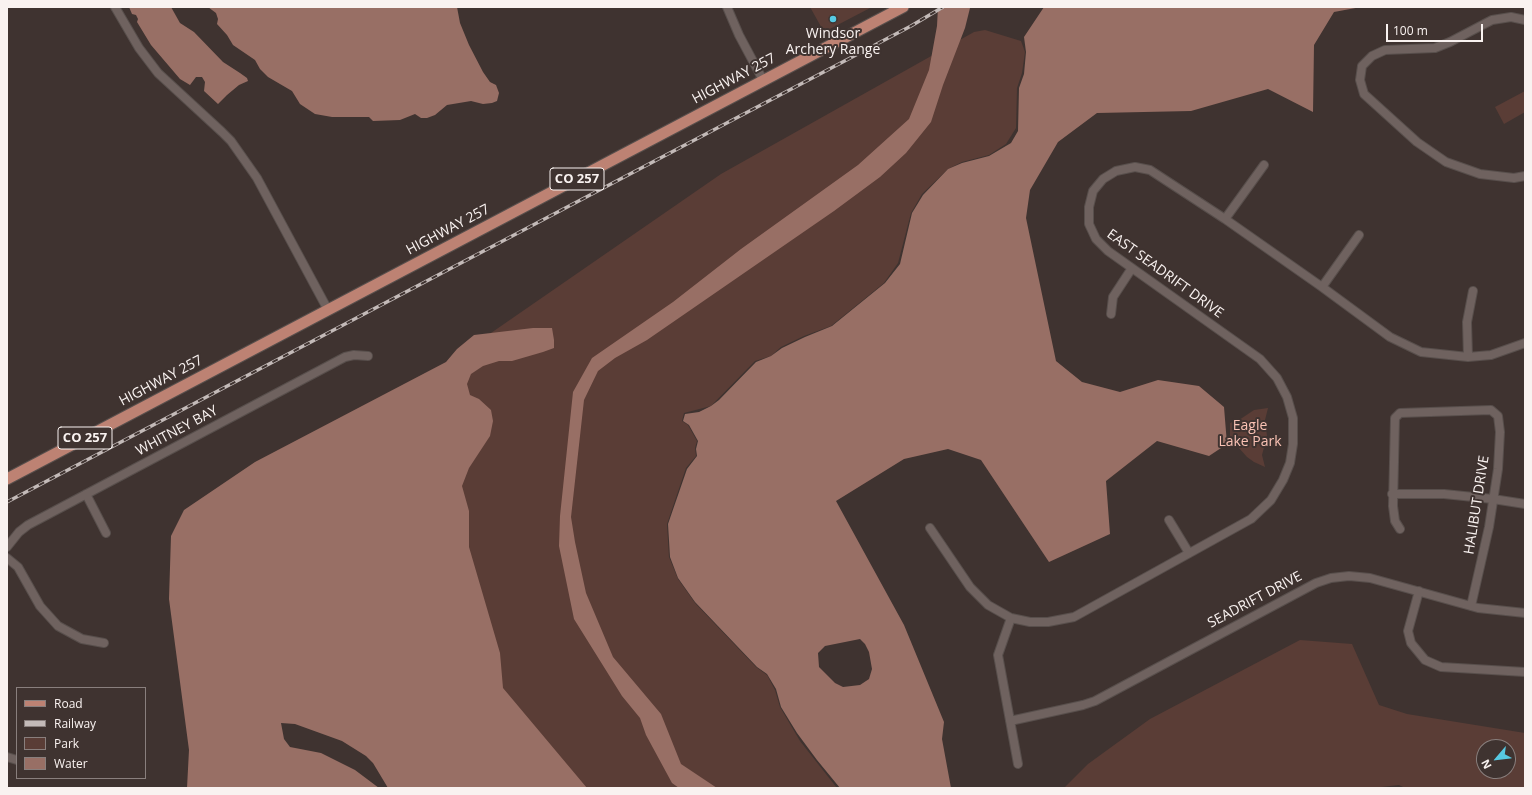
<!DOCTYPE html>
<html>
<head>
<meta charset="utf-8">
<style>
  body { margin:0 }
  #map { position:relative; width:1532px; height:795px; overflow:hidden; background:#3f3330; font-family:"Open Sans",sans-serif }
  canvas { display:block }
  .frame { position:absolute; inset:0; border:8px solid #f9f2f0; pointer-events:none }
  .legend { position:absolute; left:16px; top:687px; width:130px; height:92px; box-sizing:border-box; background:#3f3330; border:1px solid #897f7d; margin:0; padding:5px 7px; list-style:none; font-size:12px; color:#f9f2f0 }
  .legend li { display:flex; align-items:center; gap:8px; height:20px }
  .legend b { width:20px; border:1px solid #897f7d }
  .north { position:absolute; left:1476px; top:739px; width:40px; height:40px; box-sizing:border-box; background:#3f3330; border:1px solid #897f7d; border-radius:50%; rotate:242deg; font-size:11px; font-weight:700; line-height:16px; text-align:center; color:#f9f2f0 }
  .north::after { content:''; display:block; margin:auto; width:14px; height:18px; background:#57c9e2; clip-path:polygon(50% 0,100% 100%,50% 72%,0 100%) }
  .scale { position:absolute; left:1386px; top:24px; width:97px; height:18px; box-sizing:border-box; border:2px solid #f9f2f0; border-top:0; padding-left:5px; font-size:12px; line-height:14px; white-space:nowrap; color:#f9f2f0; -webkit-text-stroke:3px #3f3330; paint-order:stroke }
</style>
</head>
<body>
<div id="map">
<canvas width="1532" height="795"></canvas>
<div class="frame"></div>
<ul class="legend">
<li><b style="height:5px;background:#bd8273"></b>Road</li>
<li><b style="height:5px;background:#c3bab8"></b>Railway</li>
<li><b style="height:11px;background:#5a3d36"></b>Park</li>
<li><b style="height:11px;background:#986f65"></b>Water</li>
</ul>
<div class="north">N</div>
<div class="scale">100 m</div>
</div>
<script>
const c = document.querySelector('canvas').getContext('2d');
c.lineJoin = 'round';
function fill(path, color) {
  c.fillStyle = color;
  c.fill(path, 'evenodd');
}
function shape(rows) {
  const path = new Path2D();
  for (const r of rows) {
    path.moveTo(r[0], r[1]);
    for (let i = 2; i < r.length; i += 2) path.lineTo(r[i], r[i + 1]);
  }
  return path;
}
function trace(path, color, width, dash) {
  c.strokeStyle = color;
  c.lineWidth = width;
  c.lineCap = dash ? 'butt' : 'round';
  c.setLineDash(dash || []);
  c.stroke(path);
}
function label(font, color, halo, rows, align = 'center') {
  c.font = font + ' "Open Sans",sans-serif';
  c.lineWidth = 4;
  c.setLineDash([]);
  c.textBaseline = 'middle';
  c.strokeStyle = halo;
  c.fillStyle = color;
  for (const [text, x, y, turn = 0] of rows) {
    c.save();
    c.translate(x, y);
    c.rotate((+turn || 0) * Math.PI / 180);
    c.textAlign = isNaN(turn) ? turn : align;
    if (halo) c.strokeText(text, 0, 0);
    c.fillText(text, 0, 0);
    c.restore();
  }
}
fill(shape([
  [810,7,872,7,824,32],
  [985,30,1021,41,1025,52,1022,73,1017,88,1016,128,1006,144,989,155,962,162,948,169,922,194,911,213,898,263,884,283,831,326,804,336,781,347,771,356,755,361,711,406,684,413,682,421,688,425,697,441,695,448,696,456,686,468,667,524,669,557,678,579,695,603,756,667,767,675,775,690,780,707,800,741,837,788,562,788,492,694,444,469,462,353,721,174,974,32],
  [1525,91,1525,112,1504,124,1495,107],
  [1268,408,1265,420,1267,436,1262,455,1265,467,1254,462,1247,457,1230,438,1230,423,1242,418,1254,410],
  [1300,640,1352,644,1379,705,1407,714,1525,733,1525,788,1405,788,1399,785,1373,788,1064,788,1088,764,1150,719],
  [1484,747,1508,747,1508,771,1484,771]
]), '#5a3d36');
fill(shape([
  [129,7,171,7,180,23,194,32,223,62,240,73,247,78,248,81,239,85,227,95,218,104,204,91,205,82,202,77,196,77,190,85,180,79,151,45,137,22,138,19,136,15,132,14],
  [208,7,457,7,460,23,469,45,483,72,490,82,496,85,499,93,497,101,492,103,483,104,471,101,447,105,435,115,427,118,421,118,415,114,400,120,373,121,369,117,332,117,315,114,300,104,292,91,268,77,260,69,255,60,233,45,227,35,217,24,218,19,216,13],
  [938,7,970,8,965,28,943,85,931,122,906,153,880,177,834,211,647,340,615,358,598,371,584,400,571,517,575,542,586,593,613,657,661,714,681,764,717,788,679,788,672,783,646,735,640,718,622,696,574,619,559,546,560,516,573,392,592,358,673,302,741,249,858,165,909,119,929,70,937,26],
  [1044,7,1361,7,1334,12,1314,45,1313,112,1268,89,1191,111,1097,113,1058,142,1030,190,1026,218,1056,361,1082,382,1120,392,1158,380,1199,386,1224,407,1227,444,1209,456,1157,441,1106,481,1110,534,1049,562,981,460,948,449,904,459,836,501,904,625,944,722,942,739,951,788,840,788,817,760,797,733,781,707,776,689,767,674,757,667,695,602,678,578,670,557,668,524,687,469,697,456,696,449,698,441,689,425,683,421,685,414,699,412,711,406,719,400,756,362,771,356,782,348,805,337,832,326,885,283,900,264,912,213,923,195,948,169,962,163,989,156,1011,143,1018,131,1019,88,1024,74,1026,52,1024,37],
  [860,639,865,644,869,652,872,669,869,679,860,685,843,687,835,683,819,667,818,653,825,646],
  [533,328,552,328,554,340,554,348,543,352,512,361,499,361,483,366,471,374,467,384,470,395,479,399,491,410,493,421,490,436,469,468,462,486,469,511,469,547,500,653,503,688,587,788,388,788,373,763,366,756,342,741,295,724,281,723,284,739,290,747,321,753,355,770,379,788,187,788,189,750,169,599,171,536,184,510,255,462,446,362,457,349,474,335]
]), '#986f65');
const minor = shape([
  [115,7,139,48,158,73,222,132,231,141,257,178,328,310],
  [727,7,739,35,763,80],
  [1525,20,1511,17,1492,20,1450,42,1435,48,1385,50,1372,56,1362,66,1360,80,1364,94,1417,142,1446,162,1480,174,1514,178,1525,176],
  [1225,219,1264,165],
  [1322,287,1359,235],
  [1111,314,1113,297,1132,268],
  [1468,357,1467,322,1473,291],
  [86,494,106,533],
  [1392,494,1444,494,1493,499,1525,504],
  [1169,520,1189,553],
  [930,528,970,587,988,605,1011,618,1030,622,1048,622,1074,617,1251,519,1271,500,1283,480,1290,463,1293,444,1293,418,1287,397,1277,378,1260,359,1108,251,1096,239,1089,224,1089,207,1093,191,1103,179,1116,171,1135,167,1150,170,1225,219,1322,287,1390,337,1421,352,1468,357,1491,355,1525,343],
  [1400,529,1395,521,1393,506,1395,418,1400,413,1491,410,1498,416,1500,432,1498,469,1489,527,1471,606],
  [7,547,19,532,28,525,345,357,354,355,368,356],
  [7,558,18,567,40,606,58,626,82,639,104,643],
  [1419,591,1408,631,1411,643,1425,660,1441,667,1525,672],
  [1011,618,998,655,1018,764],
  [1010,721,1083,705,1095,701,1316,583,1331,578,1349,576,1370,578,1478,608,1525,613],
  [7,757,17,760]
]);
const major = shape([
  [7,479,903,7]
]);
trace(minor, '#584f4c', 10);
trace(major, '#584f4c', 13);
trace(minor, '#6f625f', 8);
trace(major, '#bd8273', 11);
const rail = shape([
  [7,502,911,26,943,7]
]);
trace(rail, '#c3bab8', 3.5);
trace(rail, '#3f3330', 2, [6]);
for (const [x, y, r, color] of [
  [833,19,4,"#57c9e2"]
]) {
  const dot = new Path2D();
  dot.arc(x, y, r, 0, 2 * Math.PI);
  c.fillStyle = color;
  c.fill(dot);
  trace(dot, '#3f3330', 1.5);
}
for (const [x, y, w] of [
  [577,179,54],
  [85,438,54]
]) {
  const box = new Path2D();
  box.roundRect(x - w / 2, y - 11, w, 22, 3);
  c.fillStyle = '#3f3330';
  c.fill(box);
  trace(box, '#f9f2f0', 1);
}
label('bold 13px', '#f9f2f0', null, [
  ["CO 257",577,179],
  ["CO 257",85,438]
]);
label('14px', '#f9f2f0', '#3f3330', [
  ["Windsor",833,34],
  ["Archery Range",833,50]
]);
label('14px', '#f9f2f0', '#3f3330', [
  ["HIGHWAY 257",734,79,-28],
  ["HIGHWAY 257",448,230,-28],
  ["EAST SEADRIFT DRIVE",1165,274,36],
  ["HIGHWAY 257",161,381,-28],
  ["WHITNEY BAY",177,431,-28],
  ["HALIBUT DRIVE",1477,505,-81],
  ["SEADRIFT DRIVE",1255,600,-28]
]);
label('14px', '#fbc3b5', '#3f3330', [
  ["Eagle",1250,426],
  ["Lake Park",1250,442]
]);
</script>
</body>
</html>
